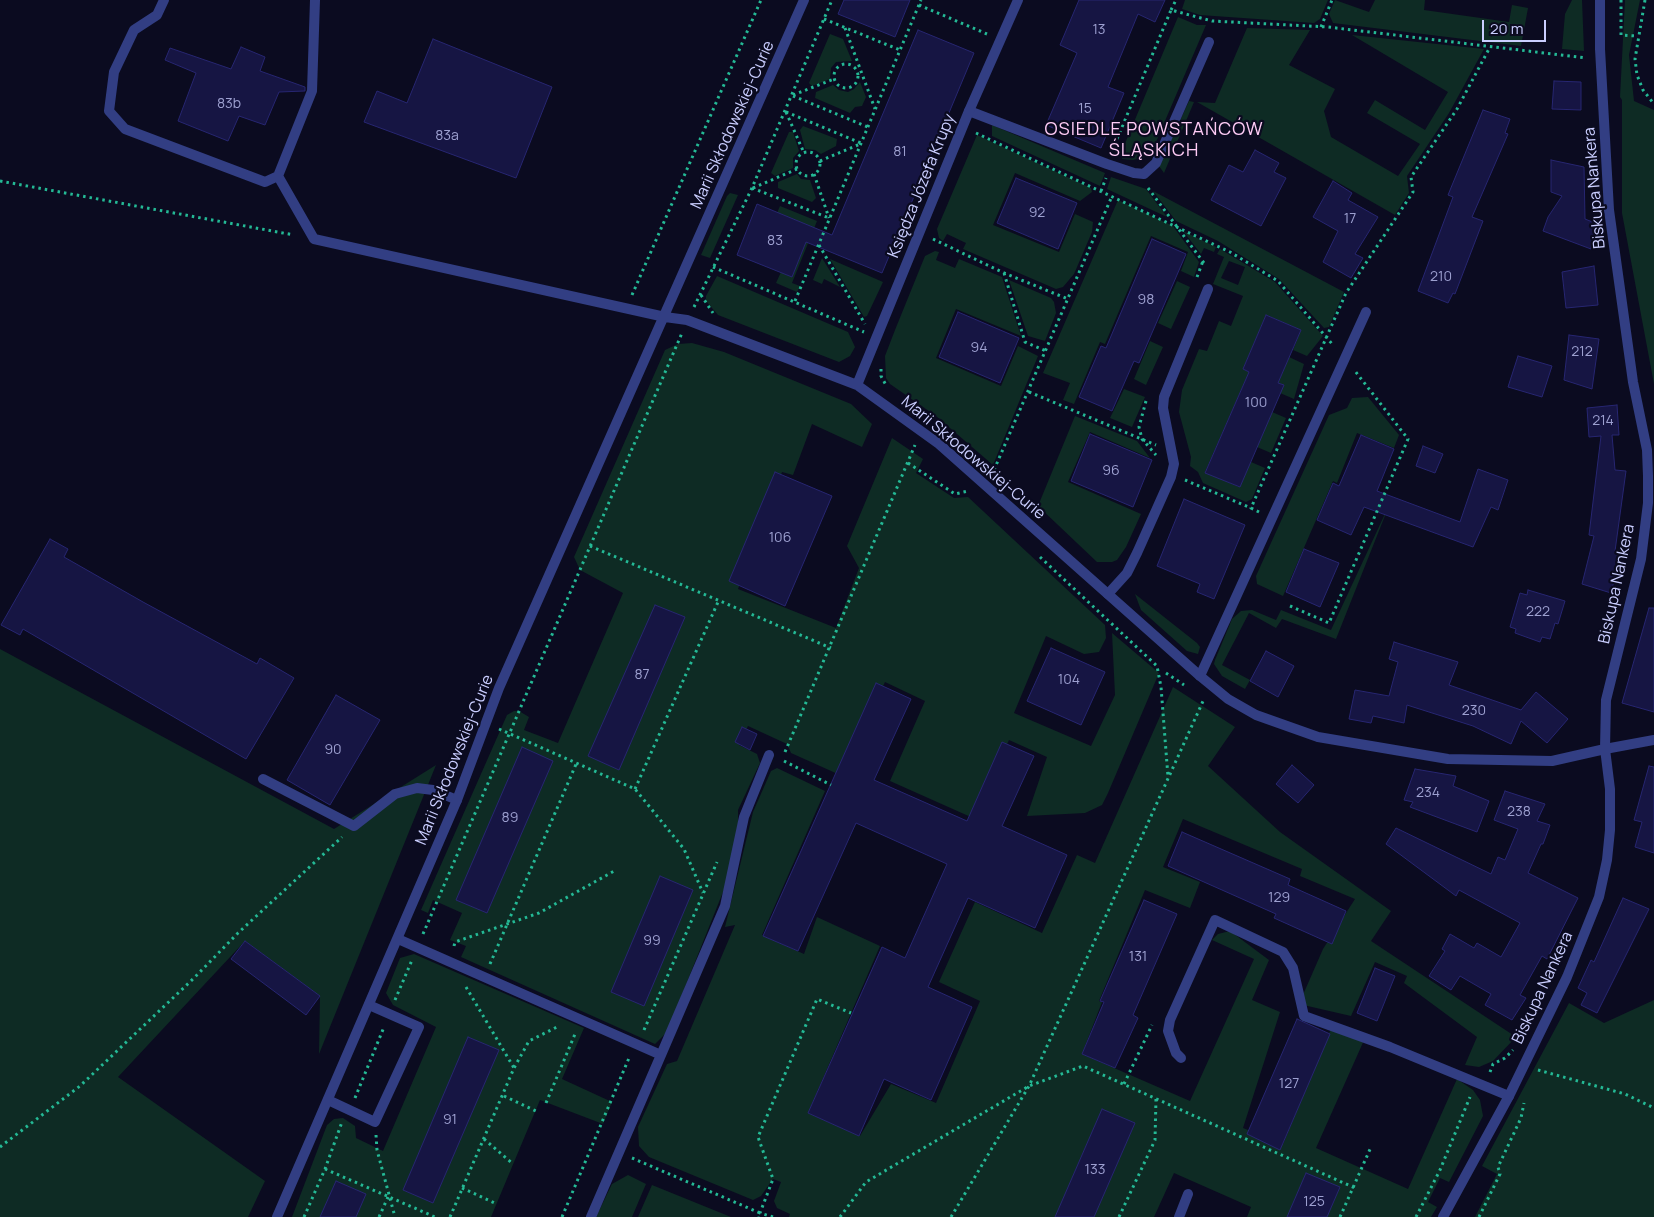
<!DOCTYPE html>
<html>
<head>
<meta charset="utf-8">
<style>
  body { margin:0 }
  #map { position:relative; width:1654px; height:1217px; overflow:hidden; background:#0b0b20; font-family:Manrope,sans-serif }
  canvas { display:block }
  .scale { position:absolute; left:1482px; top:20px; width:64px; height:22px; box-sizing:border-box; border:2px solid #caceff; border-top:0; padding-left:6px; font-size:15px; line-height:18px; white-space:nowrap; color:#caceff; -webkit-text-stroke:4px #0b0b20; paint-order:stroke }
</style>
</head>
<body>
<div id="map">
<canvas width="1654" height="1217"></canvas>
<div class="scale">20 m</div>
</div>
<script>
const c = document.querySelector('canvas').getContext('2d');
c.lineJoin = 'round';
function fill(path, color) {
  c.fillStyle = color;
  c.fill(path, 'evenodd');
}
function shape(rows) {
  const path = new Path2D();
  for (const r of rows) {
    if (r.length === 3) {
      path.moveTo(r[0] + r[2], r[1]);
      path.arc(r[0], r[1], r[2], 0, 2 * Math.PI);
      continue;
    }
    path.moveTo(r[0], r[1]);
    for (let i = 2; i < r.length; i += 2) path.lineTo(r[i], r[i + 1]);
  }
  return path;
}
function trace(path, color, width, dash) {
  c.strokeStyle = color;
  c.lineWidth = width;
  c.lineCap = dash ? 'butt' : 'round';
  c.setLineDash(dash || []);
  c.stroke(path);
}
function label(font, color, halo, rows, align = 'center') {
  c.font = font + ' Manrope,sans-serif';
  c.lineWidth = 4.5;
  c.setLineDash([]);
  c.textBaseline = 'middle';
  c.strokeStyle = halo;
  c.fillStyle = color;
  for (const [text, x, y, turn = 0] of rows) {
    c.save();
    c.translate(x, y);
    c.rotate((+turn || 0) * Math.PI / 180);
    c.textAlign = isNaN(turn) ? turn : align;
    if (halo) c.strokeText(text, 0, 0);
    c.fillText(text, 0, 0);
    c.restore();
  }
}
fill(shape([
  [1185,0,1328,0,1320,19,1314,23,1200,15,1182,9],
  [1335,0,1369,12,1375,0,1425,0,1424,10,1509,22,1512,5,1528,8,1521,46,1333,23,1329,14],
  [1572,0,1582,0,1584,51,1562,49,1565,14],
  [1625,0,1640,0,1629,55,1634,101,1654,110,1654,384,1622,213,1622,100,1620,97],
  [1178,17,1197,25,1206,25,1150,156,1133,160,1122,159,1121,153],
  [1247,28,1310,30,1289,65,1335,89,1324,111,1331,137,1398,176,1420,144,1367,113,1375,100,1425,130,1448,92,1352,35,1484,49,1449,113,1407,176,1409,193,1395,215,1197,102,1215,103],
  [830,34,843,39,852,61,836,62,831,68,830,79,812,86,809,83],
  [860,82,866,97,862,106,855,107,850,113,815,98,816,92,833,85,839,90,848,92,854,89],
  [1189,101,1194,102,1164,173,1159,166],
  [992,125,1105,173,1100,186,992,136],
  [803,126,837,139,836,146,821,154,815,150,805,149,800,130],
  [789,132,793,132,799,151,793,158,793,168,775,176,771,173],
  [977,135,1091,188,1092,192,1080,201,1015,173,993,225,1059,252,1075,214,1093,222,1092,232,1074,274,1063,287,1056,289,963,249,966,243,947,234,943,241,939,238,937,229],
  [797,174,801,179,810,180,816,198,812,202,778,188,778,182],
  [1111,177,1146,189,1167,217,1107,189],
  [1153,191,1344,292,1329,327,1324,328,1279,279,1218,241,1176,221],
  [730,193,738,195,710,258,701,255,727,196],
  [1118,200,1173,226,1199,262,1194,277,1181,271,1188,252,1151,236,1105,344,1100,342,1074,404,1063,400,1070,383,1043,373],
  [780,206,817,221,792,283,800,286,797,292,776,283,781,272,792,277,812,227,777,213],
  [1183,231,1216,247,1214,252,1204,248,1201,254],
  [1220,249,1275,282,1323,336,1307,356,1293,350,1301,330,1266,315,1243,369,1249,372,1205,472,1239,487,1251,462,1265,468,1252,499,1246,502,1203,483,1198,472,1190,466,1191,457,1179,412,1182,390,1199,349,1207,351,1219,321,1231,326,1243,296,1213,284,1224,257,1217,254],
  [1229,261,1245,267,1238,285,1221,278],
  [935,251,939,252,936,260,955,268,959,259,1002,277,1021,336,956,309,936,358,1001,386,1018,346,1038,356,993,465,936,416,890,384,886,378,885,356,895,330,925,256],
  [822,258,840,287,824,279,822,284,813,280],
  [830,259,883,282,867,316,864,317],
  [717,276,848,332,855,347,850,356,839,362,718,315,706,301,706,296],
  [1009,280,1051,298,1054,302,1056,313,1045,341,1028,336],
  [1177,281,1190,287,1171,329,1158,323],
  [1150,341,1163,347,1146,385,1134,379],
  [692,343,724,352,851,404,872,424,862,447,812,424,793,475,782,472,738,589,836,628,859,568,847,546,892,438,923,459,916,473,954,498,968,497,1105,625,1106,638,1099,652,1084,654,1046,636,1014,713,1091,746,1115,695,1112,633,1159,673,1108,793,1102,805,1085,813,1027,816,1047,757,1009,740,973,818,890,781,925,701,885,682,840,775,791,753,787,744,748,726,739,745,757,754,760,763,738,810,738,825,725,887,667,1032,655,1044,461,957,466,946,450,940,462,913,433,900,428,913,421,910,507,715,514,711,519,711,529,717,524,730,558,743,623,593,580,570,574,557,665,350,678,344],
  [1289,357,1304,364,1294,399,1280,393,1284,385,1278,383],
  [1124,389,1145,397,1132,427,1110,418],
  [1368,397,1399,435,1394,448,1357,433,1337,483,1333,481,1283,596,1257,584,1256,576,1329,415,1347,408,1352,398],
  [1272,412,1286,418,1271,453,1257,447],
  [1075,416,1137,441,1150,458,1090,432,1068,482,1141,514,1126,547,1117,560,1112,562,1097,562,1038,506],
  [1390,503,1336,639,1282,619,1276,628,1249,613,1222,665,1250,680,1245,689,1222,676,1214,664,1215,660,1232,619,1241,611,1252,610,1276,620,1281,610,1331,630],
  [1135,594,1197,643,1200,647,1198,654,1187,651,1141,610],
  [0,649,334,829,436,765,319,1054,320,996,245,941,118,1077,265,1181,248,1217,0,1217],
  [1173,687,1235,727,1208,766,1280,832,1391,911,1371,941,1516,1037,1493,1061,1479,1067,1465,1065,1477,1037,1404,983,1407,976,1375,962,1351,1016,1299,1004,1323,949,1355,899,1300,876,1302,869,1183,819,1163,867,1200,882,1190,908,1145,890,1099,1001,1102,1002,1082,1054,1190,1101,1254,959,1212,940,1218,934,1230,931,1269,960,1252,1000,1280,1012,1243,1128,1283,1144,1333,1024,1365,1038,1316,1148,1408,1189,1457,1079,1473,1090,1480,1100,1483,1116,1449,1182,1440,1178,1428,1202,1437,1207,1431,1217,1247,1217,1251,1207,1174,1173,1154,1217,789,1217,790,1214,777,1208,774,1201,781,1182,773,1179,761,1196,753,1200,649,1157,639,1146,638,1127,667,1064,677,1061,735,925,725,927,753,812,771,771,777,768,825,791,762,935,804,954,817,917,880,946,808,1113,860,1136,891,1084,936,1103,980,1001,939,982,975,902,1042,933,1077,855,1095,863],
  [414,954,584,1028,562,1079,612,1102,603,1124,540,1100,491,1217,292,1217,327,1125,334,1119,343,1118,355,1126,356,1138,383,1151,436,1027,393,1005,386,993,400,958],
  [1654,1000,1654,1217,1475,1217,1497,1174,1482,1166,1569,1003,1604,1023],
  [628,1175,646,1184,632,1217,596,1217,612,1184],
  [652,1185,731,1217,638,1217]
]), '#0e2b24');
const building = shape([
  [844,0,910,0,895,37,838,14,844,0],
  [1079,0,1165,0,1155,22,1138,14,1108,87,1124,93,1101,148,1046,125,1077,53,1060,45,1079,0],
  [918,30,974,53,882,273,806,242,792,277,737,255,757,204,832,235,918,30],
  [433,39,552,87,516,178,364,122,377,91,407,103,433,39],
  [241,47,265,57,260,71,305,87,305,91,279,92,265,125,239,116,228,141,178,121,196,73,165,60,170,48,231,69,241,47],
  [1554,81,1581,82,1581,110,1552,109,1554,81],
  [1483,110,1510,119,1505,133,1508,134,1472,217,1483,221,1455,294,1453,293,1448,303,1418,291,1453,197,1448,195,1483,110],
  [1255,150,1279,163,1274,172,1286,178,1261,226,1211,200,1229,165,1243,172,1255,150],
  [1551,160,1584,167,1585,219,1595,223,1591,249,1543,231,1548,217,1562,196,1551,192,1551,160],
  [1016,178,1077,203,1058,249,997,223,1016,178],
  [1333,181,1352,193,1348,200,1378,217,1355,254,1363,258,1351,278,1323,262,1338,231,1313,217,1333,181],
  [1152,239,1186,254,1139,363,1134,361,1112,411,1079,397,1101,346,1106,348,1152,239],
  [1594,266,1598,305,1566,308,1562,272,1594,266],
  [958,312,1019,338,1000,383,939,357,958,312],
  [1266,315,1301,330,1278,383,1284,385,1240,487,1205,473,1249,372,1243,369,1266,315],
  [1569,335,1599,339,1592,389,1564,380,1569,335],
  [1518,356,1552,366,1542,397,1508,387,1518,356],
  [1617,405,1619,435,1612,435,1615,470,1626,471,1615,551,1621,553,1611,593,1582,584,1594,536,1589,535,1601,436,1589,437,1587,408,1617,405],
  [1090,434,1152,460,1133,507,1071,481,1090,434],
  [1361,435,1394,449,1377,491,1460,522,1478,469,1508,480,1498,510,1491,507,1473,547,1364,507,1351,535,1317,520,1333,483,1339,486,1361,435],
  [1423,446,1443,454,1435,473,1416,466,1423,446],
  [775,472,832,496,785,606,729,581,775,472],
  [1184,499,1245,525,1214,599,1197,592,1200,584,1157,566,1184,499],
  [50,539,68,549,64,557,143,602,257,664,260,658,294,678,246,759,23,629,20,635,1,625,50,539],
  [1304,549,1339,563,1320,607,1286,592,1304,549],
  [1528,590,1565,601,1558,624,1555,623,1550,639,1542,637,1540,642,1515,633,1516,629,1510,627,1520,593,1527,595,1528,590],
  [655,605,685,617,619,770,588,756,655,605],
  [1649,608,1654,608,1654,712,1622,703,1649,608],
  [1394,642,1458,662,1449,685,1521,710,1536,692,1568,719,1547,743,1521,721,1511,744,1473,726,1407,705,1404,723,1373,716,1371,723,1349,719,1355,690,1389,696,1398,662,1389,659,1394,642],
  [1051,648,1105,672,1081,725,1027,701,1051,648],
  [1266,651,1294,666,1278,697,1250,681,1266,651],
  [876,683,911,699,874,780,967,821,1002,742,1034,756,1002,826,1067,855,1035,928,968,898,928,987,972,1007,931,1100,884,1079,859,1136,808,1113,882,947,905,958,947,864,856,823,798,951,763,936,876,683],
  [336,695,380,720,330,805,287,780,336,695],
  [742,727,757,734,750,750,735,742,742,727],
  [522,747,553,761,487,913,456,900,522,747],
  [1292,765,1314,785,1298,803,1276,784,1292,765],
  [1649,766,1654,767,1654,853,1635,847,1642,822,1634,820,1649,766],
  [1415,769,1456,776,1453,786,1489,801,1477,832,1410,807,1413,802,1404,800,1415,769],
  [1505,791,1545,804,1537,821,1550,825,1543,844,1541,844,1528,873,1578,898,1547,959,1542,956,1520,995,1526,998,1512,1020,1485,1005,1491,994,1460,976,1451,990,1429,976,1445,951,1442,949,1450,934,1474,948,1477,943,1501,957,1520,923,1459,890,1456,896,1386,844,1396,828,1491,874,1498,857,1505,860,1518,829,1494,820,1505,791],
  [1182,832,1290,879,1288,885,1346,911,1332,944,1274,918,1276,914,1168,866,1182,832],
  [660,876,693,890,644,1006,611,992,660,876],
  [1623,898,1649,909,1597,1013,1581,1005,1587,993,1578,988,1591,960,1594,962,1623,898],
  [1144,900,1177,914,1133,1015,1138,1018,1115,1068,1082,1054,1104,1002,1100,1001,1144,900],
  [245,941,320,996,306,1015,231,959,245,941],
  [1375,968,1395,976,1377,1021,1357,1013,1375,968],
  [1297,1019,1330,1034,1280,1150,1247,1134,1297,1019],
  [468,1037,499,1050,433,1203,403,1190,468,1037],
  [1102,1109,1135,1123,1094,1217,1055,1217,1102,1109],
  [1306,1173,1340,1187,1327,1217,1287,1217,1306,1173],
  [336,1181,366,1194,356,1217,320,1217,336,1181]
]);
fill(building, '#161543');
trace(building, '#272671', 1);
trace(shape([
  [1621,0,1621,35,1637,36],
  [1645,0,1635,59,1637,75,1643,90,1654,104],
  [919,5,987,34],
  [1171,10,1176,0],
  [824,19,900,50],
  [1321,27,1332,0],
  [845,28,875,109],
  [846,76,12],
  [793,95,834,79],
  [793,96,868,127],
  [786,112,861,143],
  [786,112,804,153],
  [976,133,1230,252,1278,281,1333,345],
  [1112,151,1171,10,1212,21,1328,27,1586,58],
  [808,164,12],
  [820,161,860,144],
  [814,174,829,218],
  [0,181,294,235],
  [752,188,829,218],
  [753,188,797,169],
  [1148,188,1204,263],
  [1101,191,1106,178],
  [933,239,1004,273,1068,299],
  [819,245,865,324],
  [713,267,864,332],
  [1004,273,1025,342,1046,351],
  [1197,277,1203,261],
  [632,295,761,0],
  [701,295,713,313],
  [795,301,921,0],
  [694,307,752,188,832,0],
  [881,369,881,376,887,387],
  [1029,392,1156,445],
  [1146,401,1139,427,1142,439,1156,455],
  [908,463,955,494,968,491],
  [994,470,1112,196],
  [1185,480,1251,508],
  [1259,512,1251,508,1346,293,1413,192,1411,177,1457,109,1490,47],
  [590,546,831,648],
  [1040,557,1157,666,1161,687,1168,777],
  [1290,606,1329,623,1408,439,1355,371],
  [1166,673,1184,685],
  [499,729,635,789,684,849,703,893],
  [785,752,915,445],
  [784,761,831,785],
  [635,789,718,602],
  [423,934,682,333],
  [454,946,455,942,539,913,616,870],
  [490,964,577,762],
  [466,987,514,1068],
  [395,1000,412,960],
  [644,1030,717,862],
  [1538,1070,1625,1094,1654,1108],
  [1490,1072,1493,1064,1505,1058,1513,1050],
  [1124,1084,1152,1025],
  [504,1096,536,1111],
  [355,1098,384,1027],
  [546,1103,575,1034],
  [376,1135,377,1150,395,1217],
  [484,1139,513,1164],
  [0,1147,80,1086,194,978,238,933,342,837],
  [632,1158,760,1213,759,1217],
  [325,1169,435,1217],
  [462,1188,497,1204],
  [304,1217,325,1169,342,1122],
  [379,1217,388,1197],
  [450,1217,514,1068,529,1041,557,1027],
  [562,1217,629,1058],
  [773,1217,760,1213,773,1179,758,1137,817,999,851,1013],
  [840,1217,866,1182,1029,1086,1083,1066,1355,1188],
  [951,1217,1029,1086,1204,699],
  [1119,1217,1155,1140,1156,1098],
  [1340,1217,1371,1147],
  [1416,1217,1440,1170,1470,1097],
  [1479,1217,1500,1174,1498,1167,1521,1118,1524,1103]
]), '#24b995', 3, [2.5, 4]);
trace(shape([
  [164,0,157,15,134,30,114,72,109,111,125,129,265,182,278,176,312,91,315,0],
  [969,111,1107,164,1134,173,1144,174,1156,163,1209,42],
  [278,176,314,239,665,317],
  [1108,594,1127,573,1137,553,1171,477,1174,464,1163,408,1164,397,1208,289],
  [1200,676,1366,312],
  [1605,749,1654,740],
  [263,779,354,826,395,794,417,788,433,790,457,800],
  [398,939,661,1055,591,1217],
  [661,1055,725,906,744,817,769,755],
  [1181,1058,1176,1053,1168,1031,1170,1020,1215,920,1283,952,1293,968,1304,1016,1390,1047,1509,1096],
  [328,1100,375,1122,419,1027,369,1005],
  [1179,1217,1188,1194]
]), '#323e83', 10);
trace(shape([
  [665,317,687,320,857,385,939,444,1200,676,1228,699,1256,715,1318,737,1448,759,1552,761,1605,749],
  [857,385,969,111,1018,0],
  [277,1217,457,800,499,688,804,0],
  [1443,1217,1509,1096,1567,977,1599,897,1607,860,1610,830,1610,789,1605,749,1606,700,1641,559,1648,503,1648,476,1647,450,1633,382,1609,210,1600,49,1600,0]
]), '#323e83', 10);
label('14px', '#9da0d0', null, [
  ["13",1099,30],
  ["83b",229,104],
  ["15",1085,109],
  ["83a",447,136],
  ["81",900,152],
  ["92",1037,213],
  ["17",1350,219],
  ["83",775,241],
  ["210",1441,277],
  ["98",1146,300],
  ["94",979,348],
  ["212",1582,352],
  ["100",1256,403],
  ["214",1603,421],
  ["96",1111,471],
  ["106",780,538],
  ["222",1538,612],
  ["87",642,675],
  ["104",1069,680],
  ["230",1474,711],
  ["90",333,750],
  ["234",1428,793],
  ["238",1519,812],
  ["89",510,818],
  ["129",1279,898],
  ["99",652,941],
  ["131",1138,957],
  ["127",1289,1084],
  ["91",450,1120],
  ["133",1095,1170],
  ["125",1314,1202]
]);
label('16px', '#caceff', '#0b0b20', [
  ["Marii Skłodowskiej-Curie",733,125,-66],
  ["Księdza Józefa Krupy",922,186,-68],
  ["Biskupa Nankera",1595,188,-95],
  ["Marii Skłodowskiej-Curie",973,458,40],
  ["Biskupa Nankera",1617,584,-78],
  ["Marii Skłodowskiej-Curie",455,760,-68],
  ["Biskupa Nankera",1543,988,-65]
]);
c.letterSpacing = '1px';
label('18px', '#ffccf6', '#0b0b20', [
  ["OSIEDLE POWSTAŃCÓW",1154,130],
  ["ŚLĄSKICH",1154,151]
]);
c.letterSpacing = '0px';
</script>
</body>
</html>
